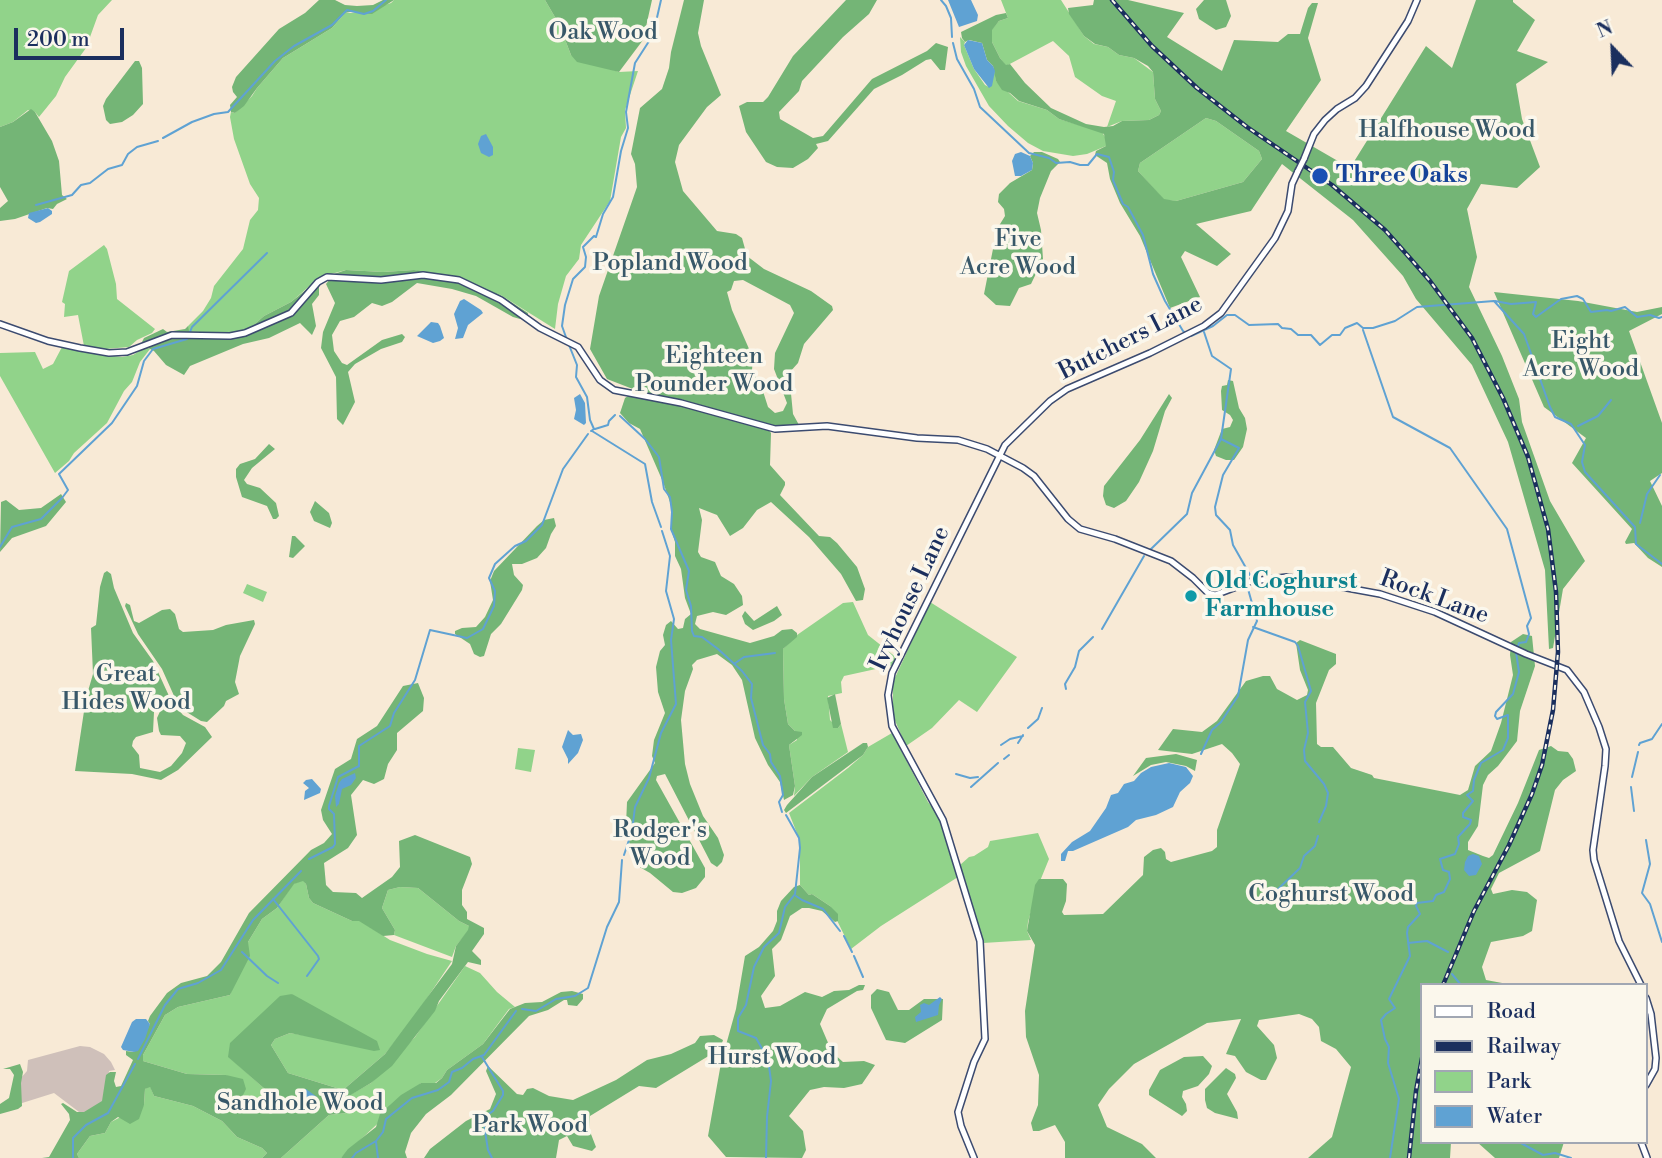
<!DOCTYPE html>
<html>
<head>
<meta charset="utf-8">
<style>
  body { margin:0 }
  #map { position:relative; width:1662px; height:1158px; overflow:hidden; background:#f8ead6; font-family:"Libre Bodoni",serif }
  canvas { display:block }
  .legend { position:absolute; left:1420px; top:983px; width:228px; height:161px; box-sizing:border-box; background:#fbf7ec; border:2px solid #a1a7b3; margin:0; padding:9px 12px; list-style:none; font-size:21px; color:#1b2f5e }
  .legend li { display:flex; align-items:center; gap:14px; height:35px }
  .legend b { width:35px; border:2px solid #a1a7b3 }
  .north { position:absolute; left:1578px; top:14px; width:70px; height:70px; -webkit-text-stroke:5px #fbf7ec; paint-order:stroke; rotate:337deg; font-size:19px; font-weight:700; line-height:28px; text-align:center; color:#1b2f5e }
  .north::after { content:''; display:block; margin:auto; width:24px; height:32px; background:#1b2f5e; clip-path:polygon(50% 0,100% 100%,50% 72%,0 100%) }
  .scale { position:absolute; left:14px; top:28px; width:110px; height:32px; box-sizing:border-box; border:4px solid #1b2f5e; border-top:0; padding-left:9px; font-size:21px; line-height:24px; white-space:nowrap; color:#1b2f5e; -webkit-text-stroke:5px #fbf7ec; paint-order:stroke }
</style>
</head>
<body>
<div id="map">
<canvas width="1662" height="1158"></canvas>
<ul class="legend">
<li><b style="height:9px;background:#fff"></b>Road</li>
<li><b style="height:9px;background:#1b2f5e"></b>Railway</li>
<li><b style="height:19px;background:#91d38a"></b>Park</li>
<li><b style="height:19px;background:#5fa2d3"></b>Water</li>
</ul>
<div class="north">N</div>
<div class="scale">200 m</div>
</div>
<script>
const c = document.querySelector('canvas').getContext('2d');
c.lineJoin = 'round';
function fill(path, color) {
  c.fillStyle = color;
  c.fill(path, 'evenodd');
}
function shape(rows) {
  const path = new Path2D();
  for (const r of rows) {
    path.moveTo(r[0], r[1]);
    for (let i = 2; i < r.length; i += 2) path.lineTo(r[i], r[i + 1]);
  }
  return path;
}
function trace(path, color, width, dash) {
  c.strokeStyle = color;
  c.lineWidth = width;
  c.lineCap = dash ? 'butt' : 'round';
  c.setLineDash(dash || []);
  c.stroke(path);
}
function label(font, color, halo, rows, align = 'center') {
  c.font = font + ' "Libre Bodoni",serif';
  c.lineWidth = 7;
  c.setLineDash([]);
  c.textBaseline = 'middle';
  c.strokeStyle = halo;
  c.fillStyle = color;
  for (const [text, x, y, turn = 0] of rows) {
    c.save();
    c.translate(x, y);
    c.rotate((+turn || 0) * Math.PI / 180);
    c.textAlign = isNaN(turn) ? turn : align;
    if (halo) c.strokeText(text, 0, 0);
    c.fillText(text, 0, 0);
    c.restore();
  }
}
fill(shape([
  [80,1046,90,1047,104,1054,111,1062,115,1070,109,1071,106,1100,83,1115,54,1093,19,1104,20,1079,27,1071,28,1060]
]), '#cfc0ba');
fill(shape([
  [0,0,112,0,98,15,86,48,65,77,56,96,39,117,35,112,28,110,13,122,0,127],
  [394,0,545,0,559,24,571,55,619,72,638,71,625,110,626,128,621,137,610,201,581,245,579,259,566,276,558,304,555,329,499,294,414,270,383,272,346,270,320,277,291,302,264,316,249,329,233,336,188,331,188,326,203,311,211,298,214,286,243,249,250,220,258,210,259,198,250,184,234,139,230,117,231,112,235,113,252,96,257,88,283,58,332,28,345,13,359,13,391,3],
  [1001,0,1061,0,1084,36,1094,44,1108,47,1119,55,1134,58,1153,72,1155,99,1161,111,1159,115,1149,120,1122,121,1107,127,1116,101,1102,96,1075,77,1069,56,1053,41,1006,66,1000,58,992,42,992,29,999,21,1008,18],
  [960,37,965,42,964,45,974,69,985,85,989,87,995,71,996,81,1018,101,1047,110,1059,119,1102,132,1107,140,1106,146,1087,154,1073,156,1043,151,1028,143,1008,126,989,106,966,66,961,52],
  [1206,118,1216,121,1259,151,1262,159,1243,182,1176,201,1164,200,1138,171,1140,163],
  [104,245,107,249,116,284,117,299,155,329,152,333,137,340,129,347,105,349,84,346,78,315,64,317,65,304,62,302,69,271],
  [62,347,82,352,122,357,133,355,146,347,150,349,140,362,132,382,124,391,107,423,74,453,69,461,55,473,0,376,0,353,35,352,43,369,53,364],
  [247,584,267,592,263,602,243,593],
  [853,602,868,635,897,658,894,665,844,676,841,682,842,693,828,696,830,720,838,728,841,724,848,752,812,777,794,796,795,786,789,745,797,740,795,731,788,724,784,699,783,649,797,635,843,603],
  [930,602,1017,657,977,712,959,700,932,728,906,746,893,716,893,682],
  [892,733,928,802,939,816,958,877,881,926,851,949,830,906,812,894,809,895,800,885,800,841,789,813,848,768,863,755,868,747],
  [518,748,535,750,531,772,515,769],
  [1038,833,1049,859,1038,886,1028,922,1027,931,1031,940,983,943,960,865,969,857,974,856,988,847,990,841],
  [303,880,306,884,309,898,313,903,352,921,359,920,390,940,427,954,452,961,411,1022,385,1054,343,1090,288,1073,271,1045,275,1039,290,1033,308,1036,292,994,229,1057,266,1090,274,1102,270,1108,244,1101,243,1095,226,1075,187,1074,143,1061,143,1055,165,1015,178,1007,230,995,248,942,262,919,277,908,293,884],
  [400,887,418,888,459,921,469,926,469,930,456,946,452,957,394,935,395,930,382,908,388,890],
  [465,966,480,973,497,992,515,1007,509,1009,483,1044,447,1070,442,1078,435,1083,421,1083,341,1158,281,1158,329,1115,347,1113,348,1096,371,1083,415,1037],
  [150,1086,154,1096,193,1106,222,1121,237,1137,262,1148,267,1153,262,1158,79,1158,77,1154,90,1136,105,1133,111,1122,144,1105,145,1089]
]), '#91d38a');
fill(shape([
  [319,0,335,0,345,5,357,6,373,5,383,0,394,0,372,14,350,12,345,13,332,28,283,58,257,88,244,106,235,113,231,112,230,105,237,97,233,92,232,87,236,77,279,29,305,13],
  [545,0,652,0,643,40,619,72,577,62,571,55,559,24],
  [684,0,704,0,698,33,701,46,721,95,707,107,679,145,675,162,683,191,717,231,736,234,742,238,747,256,764,269,811,291,832,306,833,310,804,344,798,363,789,373,793,414,799,425,785,427,765,425,680,400,638,391,607,379,590,349,599,296,637,187,635,164,631,154,640,108,662,89,669,68,671,52],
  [743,280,790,305,794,313,775,353,774,369,787,403,783,411,775,413,768,407,761,385,752,370,753,358,732,310,727,292,731,290,734,281],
  [846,0,877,0,869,14,843,37,802,81,799,91,779,112,780,119,813,138,823,136,872,79,927,51,936,43,948,47,945,70,940,70,931,59,926,60,902,75,874,89,828,141,816,144,818,148,808,159,793,168,777,167,766,162,746,132,739,106,747,102,763,102,768,97,793,56],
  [1094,0,1128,0,1184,13,1167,37,1222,71,1234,40,1278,42,1288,34,1300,34,1308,8,1312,3,1318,3,1308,38,1321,80,1286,131,1350,168,1426,46,1452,68,1476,0,1513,0,1513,2,1535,20,1517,51,1548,62,1516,84,1522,119,1540,167,1517,188,1481,184,1467,209,1477,257,1469,287,1502,356,1519,399,1522,422,1550,501,1585,561,1563,589,1553,648,1549,649,1545,570,1508,442,1472,365,1416,299,1403,276,1353,220,1282,164,1251,211,1196,224,1231,254,1217,266,1185,251,1181,257,1200,297,1170,308,1140,236,1120,203,1110,179,1107,163,1095,155,1096,151,1106,146,1104,134,1059,119,1047,110,1019,101,1010,93,1002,90,996,81,993,66,987,60,982,43,969,40,965,42,962,38,961,32,996,15,1006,13,1008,18,999,21,992,30,992,42,1000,58,1006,65,1010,64,1025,83,1051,108,1086,124,1104,127,1113,126,1122,121,1149,120,1159,115,1161,111,1155,99,1153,72,1148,66,1134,58,1119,55,1108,47,1095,44,1084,36,1069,14,1068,8,1093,5],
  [1206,118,1216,121,1259,151,1262,159,1243,182,1176,201,1164,199,1138,171,1140,163],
  [1204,0,1226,0,1231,16,1226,27,1216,30,1199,19,1196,9],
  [135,61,139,61,142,68,143,104,133,115,122,122,110,124,106,120,103,106,106,99],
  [31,109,35,112,52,141,59,161,62,195,67,199,57,204,53,209,47,208,15,219,0,221,0,208,8,201,0,187,0,127,13,122],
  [1034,152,1042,152,1058,159,1060,162,1051,171,1040,198,1037,213,1041,230,1043,259,1031,284,1019,288,1010,306,996,305,984,294,997,229,1005,216,1004,209,998,202,999,194,1010,183,1032,170,1033,163,1030,156],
  [346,270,383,272,414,270,453,276,499,294,528,313,528,318,520,319,513,317,476,296,452,289,417,283,392,302,382,306,372,303,354,317,340,321,332,335,334,351,342,363,347,365,382,340,402,334,405,337,402,342,381,349,355,364,348,372,355,402,343,425,337,419,336,377,321,348,323,332,335,303,326,284,334,274],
  [313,284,319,286,319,295,312,304,316,326,312,335,300,323,269,338,243,344,190,366,184,375,166,365,154,351,146,347,142,342,144,338,163,329,167,332,185,329,188,326,189,331,233,336,249,329,264,316,291,302],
  [1494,292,1578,301,1637,312,1662,307,1662,314,1629,331,1662,423,1662,473,1650,481,1662,506,1662,567,1648,558,1634,543,1626,544,1625,542,1632,529,1572,463,1586,438,1544,407],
  [1228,380,1233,381,1239,408,1245,418,1247,429,1243,447,1234,460,1226,460,1216,456,1214,450,1222,429,1230,427,1233,420,1230,415,1222,410,1221,391,1222,386,1227,385],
  [631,394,660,399,767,428,771,433,770,465,785,482,785,485,780,495,819,536,830,537,837,543,857,567,865,589,863,600,856,601,841,574,809,537,771,502,757,510,743,528,730,536,717,515,699,508,702,520,698,552,701,557,715,562,721,576,734,584,742,596,743,605,726,615,713,612,697,616,695,624,700,629,750,643,774,636,782,630,792,629,797,633,797,637,783,649,784,699,788,724,795,731,802,732,802,735,789,745,795,786,793,795,784,800,780,782,768,765,755,738,742,680,732,665,717,654,697,660,692,665,693,669,685,691,681,720,685,764,690,784,703,816,718,838,724,855,722,862,717,867,711,863,665,774,657,776,656,780,705,868,705,877,696,888,682,893,673,892,650,873,636,865,631,852,626,825,627,802,655,763,652,756,654,740,665,713,658,692,656,667,660,651,665,645,663,635,666,625,671,621,678,629,683,628,685,619,691,614,685,598,681,569,675,556,675,542,671,529,671,505,663,482,640,429,629,423,620,413,625,398],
  [1169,394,1172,398,1165,411,1153,451,1139,482,1126,501,1114,508,1106,505,1103,496,1104,486,1140,440],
  [269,444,275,449,252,468,244,480,247,484,260,488,276,503,279,516,276,519,273,519,267,506,242,497,236,477,236,469,240,464,255,459],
  [61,494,66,502,46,526,12,538,0,552,1,502,6,500,19,510,41,508],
  [315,501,329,513,332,523,330,528,314,521,310,512],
  [554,518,556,526,551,534,546,548,537,558,522,564,512,564,514,575,523,585,522,590,501,624,491,634,484,656,480,657,474,654,470,644,455,634,455,631,462,628,476,627,485,617,493,600,490,581,494,571,537,526,544,520],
  [292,536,295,536,305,546,293,558,289,557],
  [107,571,111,574,114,588,133,633,153,661,169,696,154,712,153,732,136,737,133,741,132,746,139,755,140,768,160,772,171,766,182,753,186,743,180,736,161,735,159,731,157,718,163,705,170,700,183,715,205,727,212,737,178,770,161,780,132,774,75,771,86,698,93,674,91,628,96,625,100,587,104,573],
  [126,603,130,605,134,621,139,623,162,610,170,609,175,614,179,629,183,632,213,630,226,625,254,620,255,624,240,656,235,682,239,694,226,701,224,706,207,722,201,721,185,711,175,698,162,669,138,634,125,606],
  [777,606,782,615,774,621,753,630,745,624,742,616,745,611,754,621],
  [1523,634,1532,636,1535,666,1520,711,1517,741,1498,766,1488,775,1483,785,1478,826,1468,842,1468,850,1483,856,1489,858,1493,855,1518,803,1539,750,1551,746,1558,751,1568,752,1573,759,1576,771,1563,780,1555,790,1540,851,1499,873,1491,889,1493,894,1512,890,1527,892,1537,900,1532,931,1523,936,1491,942,1482,967,1486,980,1513,985,1422,985,1422,1142,1451,1142,1450,1158,1308,1158,1332,1137,1351,1067,1336,1049,1321,1041,1319,1027,1312,1019,1299,1014,1259,1020,1257,1026,1274,1045,1277,1058,1266,1080,1261,1080,1246,1072,1235,1056,1226,1054,1241,1019,1207,1023,1134,1064,1109,1089,1098,1105,1107,1127,1142,1144,1156,1158,1065,1158,1065,1142,1055,1125,1039,1131,1033,1131,1031,1123,1038,1105,1039,1075,1026,1037,1025,1011,1035,945,1027,931,1035,885,1039,879,1063,879,1067,884,1066,901,1062,912,1064,915,1103,914,1143,875,1144,857,1153,850,1161,848,1165,852,1166,859,1171,862,1212,851,1217,847,1217,830,1240,764,1232,753,1222,744,1192,754,1158,750,1173,729,1202,732,1217,721,1246,681,1263,676,1270,676,1277,689,1297,700,1307,695,1308,690,1300,670,1296,643,1300,640,1336,654,1336,664,1329,670,1316,703,1317,744,1321,747,1333,747,1351,768,1372,775,1374,778,1460,795,1468,790,1475,766,1491,751,1501,723,1513,675,1510,655,1511,642],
  [418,683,424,698,423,711,397,733,397,750,388,764,384,779,374,784,363,780,351,795,357,835,348,848,324,863,326,885,333,892,356,893,362,898,392,877,400,867,399,841,415,835,470,857,472,864,462,890,462,905,467,912,467,919,484,928,484,934,472,951,481,960,481,965,468,962,439,1001,435,1011,392,1066,371,1083,349,1096,350,1106,347,1113,329,1115,281,1158,262,1158,267,1153,262,1148,237,1137,222,1121,193,1106,154,1096,150,1087,145,1089,144,1105,139,1119,130,1124,118,1117,111,1122,105,1133,90,1136,77,1154,79,1158,42,1158,49,1157,70,1120,69,1114,61,1104,63,1103,77,1112,84,1112,102,1101,106,1075,110,1072,116,1072,114,1081,116,1087,121,1086,133,1060,126,1055,126,1051,134,1052,150,1024,148,1021,150,1016,167,993,181,983,207,976,221,962,249,913,311,850,324,843,332,834,323,820,321,810,335,769,351,759,357,739,377,726,403,686],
  [303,881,306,884,309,898,313,903,352,921,359,921,383,936,394,935,395,930,382,908,388,890,400,887,418,888,459,921,469,926,468,930,456,946,452,964,385,1054,343,1090,288,1073,271,1045,275,1039,290,1033,374,1051,380,1050,377,1041,292,994,280,996,230,1043,228,1057,266,1090,274,1102,270,1108,244,1101,243,1095,246,1089,243,1079,226,1075,187,1074,143,1061,143,1055,165,1015,178,1007,230,995,250,956,248,942,262,919,277,908,294,884],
  [835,694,841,724,838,728,833,728,827,698],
  [863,743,867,743,868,747,863,755,786,813,784,810,787,805,812,777],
  [1176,754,1197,760,1195,771,1186,766,1166,762,1151,765,1133,776,1146,758],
  [800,885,809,895,812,894,830,906,838,914,838,921,835,922,822,911,809,908,802,908,790,916,781,940,772,949,775,976,761,996,765,1008,780,1006,805,992,822,997,834,991,849,990,859,985,865,985,863,990,857,991,827,1009,820,1024,832,1052,843,1062,864,1061,875,1065,862,1084,844,1088,824,1087,810,1090,789,1116,803,1131,806,1150,802,1158,726,1157,708,1136,721,1063,736,1009,745,956,759,947,773,931,777,921,777,911,781,901,794,887],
  [877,989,889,992,898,1010,909,1010,924,999,943,999,942,1020,905,1043,886,1040,871,1008,871,995],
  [572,991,583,994,583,999,577,1006,568,1005,567,1000,564,1000,548,1010,529,1016,451,1095,426,1114,411,1133,405,1152,407,1158,341,1158,348,1149,376,1127,380,1114,401,1095,421,1083,436,1083,442,1078,447,1070,483,1044,510,1009,525,1003,542,1002,561,992],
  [714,1035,723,1040,720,1049,656,1088,639,1086,590,1116,589,1129,596,1147,592,1151,573,1146,567,1136,559,1140,556,1158,424,1158,430,1149,466,1121,490,1109,496,1094,486,1071,488,1066,517,1094,523,1095,527,1089,533,1088,549,1096,573,1100,616,1080,647,1060,671,1054,695,1043,700,1036],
  [1203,1056,1212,1066,1209,1074,1198,1086,1183,1091,1182,1097,1186,1104,1187,1111,1182,1116,1149,1095,1149,1090,1160,1070,1184,1057],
  [20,1064,23,1072,21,1083,22,1106,18,1109,0,1114,0,1104,9,1098,14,1075,10,1069,3,1069],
  [1226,1068,1235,1074,1236,1078,1227,1094,1237,1112,1238,1119,1215,1113,1207,1108,1205,1100,1205,1089],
  [1477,1142,1564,1142,1559,1158,1495,1158]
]), '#74b576');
fill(shape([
  [948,0,971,0,978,15,977,21,959,27],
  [968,40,982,43,987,60,993,66,995,71,992,86,989,88,974,69,964,45],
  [486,134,493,147,493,155,489,157,481,153,478,144,481,136],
  [1021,152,1030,156,1033,163,1032,170,1021,176,1015,176,1012,161,1015,154],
  [48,208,52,211,52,214,40,222,36,223,28,218,29,213],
  [464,299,481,310,483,313,468,325,463,338,455,339,458,328,454,314,460,301],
  [431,322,438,323,440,326,444,338,440,341,433,343,417,336],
  [580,394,585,403,586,423,584,425,574,419,576,410,574,398],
  [568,730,573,735,581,734,583,740,578,753,568,764,568,759,562,747],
  [1169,763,1186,767,1193,776,1190,783,1180,792,1173,807,1156,815,1136,820,1128,827,1073,851,1068,851,1065,861,1061,861,1061,854,1072,842,1090,831,1106,808,1111,795,1118,793,1124,784,1134,781,1141,773,1151,767],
  [355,773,356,778,351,785,342,789,339,804,336,807,335,796,339,783,342,779],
  [312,779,321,789,320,793,304,800,305,791,309,788,303,783,306,780],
  [1473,854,1479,856,1482,864,1476,875,1469,876,1464,870,1465,862,1468,856],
  [940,997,942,999,939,1005,938,1015,916,1022,915,1017,921,1012,920,1005,924,1003,929,1005],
  [136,1019,146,1019,150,1024,145,1039,138,1051,134,1052,123,1050,121,1047,132,1022],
  [303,1089,306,1089,317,1097,306,1108,301,1107,299,1103,302,1098,300,1091]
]), '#5fa2d3');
trace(shape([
  [941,0,946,6,951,18,952,37],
  [953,43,957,59,974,89,980,107,1029,153,1049,158,1056,163,1070,162,1080,165,1088,165,1097,154,1109,157,1114,172,1113,180,1123,204,1128,207,1143,235,1153,274,1165,301,1183,331,1191,336,1213,326,1227,315,1235,315,1249,325,1278,324,1282,328,1291,329,1298,335,1311,335,1320,345,1332,335,1340,335,1345,328,1357,323,1363,328,1373,328,1395,321,1417,307,1494,301,1524,334,1550,407,1555,417,1571,424,1585,445,1582,462,1585,472,1635,527,1636,544,1662,564],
  [163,138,192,122,214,114,228,112,275,61,294,46,332,25,347,10,364,14,373,11,386,0],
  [36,205,72,195,81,185,90,183,108,169,122,165,128,154,137,147,158,141],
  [1495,301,1511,304,1536,302,1533,314,1536,317,1561,299,1577,296,1583,299,1591,312,1607,310,1611,311,1625,307,1637,317,1650,315,1659,318,1662,317],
  [1363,330,1393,417,1450,448,1507,529,1531,618,1527,626,1529,634,1526,642,1519,643,1516,652,1519,672,1513,694,1496,712,1495,716,1497,719,1508,715,1508,738,1503,750,1481,763,1474,780,1473,791,1467,795,1473,801,1463,813,1463,817,1471,820,1470,824,1458,837,1459,844,1455,854,1440,859,1443,870,1449,872,1450,879,1444,892,1436,895,1433,901,1417,903,1416,906,1420,914,1408,927,1407,933,1410,956,1389,999,1395,1008,1386,1014,1381,1020,1385,1039,1389,1047,1388,1063,1399,1099,1390,1158],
  [190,332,192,327,267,253],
  [567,340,562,326,565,305,573,279,585,267,586,257,583,247,594,236,596,237,603,214,613,197,621,151,628,128,626,112,635,63,653,35,661,0],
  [569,345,577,365,576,377,587,397,590,420,594,429,591,431],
  [620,416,645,439,659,457,664,489,670,497,672,512,671,529,689,571,686,590,691,606,692,631,694,636,702,637,718,649,742,671,752,684,751,698,763,745,770,754,771,762,780,776,783,795,779,802,782,812],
  [1578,426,1598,416,1611,400],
  [595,429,608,425,609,421,615,415],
  [592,431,645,464,652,502,661,527],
  [1221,439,1239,448,1223,475,1215,507,1216,515,1230,530,1233,545,1250,575],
  [1640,523,1647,494,1660,475],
  [0,547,12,527,41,519,62,498,68,490,59,474,112,423,137,386,144,361,153,349,187,339],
  [1151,549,1187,514,1192,493,1221,439,1231,369,1212,356,1204,332],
  [1253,627,1295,642,1298,646,1311,691,1305,702,1308,733,1304,750,1305,761,1324,784,1328,793,1326,806,1319,822],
  [1102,629,1144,556],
  [734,664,744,657,775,653],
  [1066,689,1065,684,1075,667,1079,651,1093,637],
  [1028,728,1038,719,1042,708],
  [1018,743,1023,735],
  [1001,745,1010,739,1023,736],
  [1639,745,1640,743,1652,739,1662,724],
  [1201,754,1212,730,1221,722,1238,696,1248,640,1257,621,1248,589],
  [1004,759,1009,755],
  [956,774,970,778,978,777],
  [1632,777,1638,752],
  [971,787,998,763],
  [1631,787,1634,811],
  [1646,840,1650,864,1642,893,1650,904,1662,942],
  [624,855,632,831,635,807,649,778,661,733,676,704,671,640,674,619,666,591,670,556,662,531],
  [309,859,333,847,335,844,334,814,329,809,329,806,338,777,359,766,359,746,390,726,394,713,415,680,430,630,467,638,483,629,494,606,495,591,489,578,495,564,515,546,526,541,542,525,563,469,588,434],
  [1277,890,1300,868,1304,856,1315,846,1318,836],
  [796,896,802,900,823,909,840,931],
  [273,899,318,956,319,959,307,976],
  [844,936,852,952],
  [1408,943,1427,941,1448,952],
  [242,952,267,976,278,983],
  [854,956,863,977],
  [1452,974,1461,985],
  [522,1009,536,1011,556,999,575,996,588,988,607,927,619,902,622,860],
  [482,1057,503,1091,503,1095,493,1111,483,1118,488,1150,492,1158],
  [138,1059,165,1005,178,989,198,983,221,970,253,920,301,871],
  [376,1142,378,1158],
  [1519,1142,1543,1155,1555,1153,1571,1158],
  [73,1158,73,1138,86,1125,108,1113,135,1064],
  [352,1158,356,1153,376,1141,383,1132,386,1119,412,1098,438,1090,449,1082,452,1072,462,1068,473,1059,484,1055,516,1011],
  [766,1158,767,1117,771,1081,768,1059,756,1038,738,1031,738,1018,746,1005,754,967,764,947,779,933,785,907,795,894,800,848,799,838,786,815]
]), '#5fa2d3', 2);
const tertiary = shape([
  [1304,159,1314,134,1325,120,1337,109,1355,98,1366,86,1408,21,1417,0],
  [0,324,48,341,80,348,109,353,127,352,172,335,230,336,245,333,291,313,318,282,327,277,381,280,423,275,459,280,501,300,540,328,578,347,600,380,614,390,681,403,775,429,827,426,917,438,958,440,987,449,1023,468,1034,476,1068,519,1080,529,1115,539,1171,561,1193,578,1208,593,1215,595,1252,581,1287,577,1380,594,1435,612,1526,654,1567,670,1584,692,1599,727,1606,749,1605,766,1593,850,1594,860,1619,941,1641,985],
  [1646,998,1651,1014,1656,1058,1655,1069,1646,1085],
  [1641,1142,1647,1158],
  [974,1158,961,1126,958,1112,974,1062,985,1039,980,941,943,820,892,726,888,695,892,673,1005,445,1050,401,1067,389,1150,353,1204,326,1221,313,1275,238,1288,211,1292,184,1298,171]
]);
trace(tertiary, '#3c4b70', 8);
trace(tertiary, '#fff', 5);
const rail = shape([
  [1112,0,1152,46,1197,88,1247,127,1332,185,1385,230,1409,257,1430,281,1472,338,1503,398,1528,457,1548,529,1556,592,1558,652,1553,710,1542,765,1532,794,1509,845,1474,911,1443,985],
  [1409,1158,1416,1091,1422,1058]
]);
trace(rail, '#1b2f5e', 4.5);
trace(rail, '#fbf7ec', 2, [5]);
const tertiaryBridge = shape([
  [1298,171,1304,159]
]);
trace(tertiaryBridge, '#3c4b70', 8, []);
trace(tertiaryBridge, '#fff', 5);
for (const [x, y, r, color] of [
  [1320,176,9,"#1a4fb4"],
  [1191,596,7,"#0f9aa8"]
]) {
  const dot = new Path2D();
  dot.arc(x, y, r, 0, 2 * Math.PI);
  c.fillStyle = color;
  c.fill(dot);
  trace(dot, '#fbf7ec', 2.5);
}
label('24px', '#385869', '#fbf7ec', [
  ["Oak Wood",603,33],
  ["Halfhouse Wood",1447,131],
  ["Five",1018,240],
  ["Acre Wood",1018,268],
  ["Popland Wood",670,264],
  ["Eight",1581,342],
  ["Acre Wood",1581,370],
  ["Eighteen",714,357],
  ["Pounder Wood",714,385],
  ["Great",126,675],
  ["Hides Wood",126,703],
  ["Rodger's",660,831],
  ["Wood",660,859],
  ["Coghurst Wood",1331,895],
  ["Hurst Wood",772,1058],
  ["Sandhole Wood",300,1104],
  ["Park Wood",530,1126]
]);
label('bold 24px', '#164399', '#fbf7ec', [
  ["Three Oaks",1336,176]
], 'left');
label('24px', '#1b2f5e', '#fbf7ec', [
  ["Butchers Lane",1131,339,-27],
  ["Rock Lane",1434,598,20],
  ["Ivyhouse Lane",911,599,-65]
]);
label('bold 24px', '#0d838f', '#fbf7ec', [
  ["Old Coghurst",1205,582],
  ["Farmhouse",1205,610]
], 'left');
</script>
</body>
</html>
